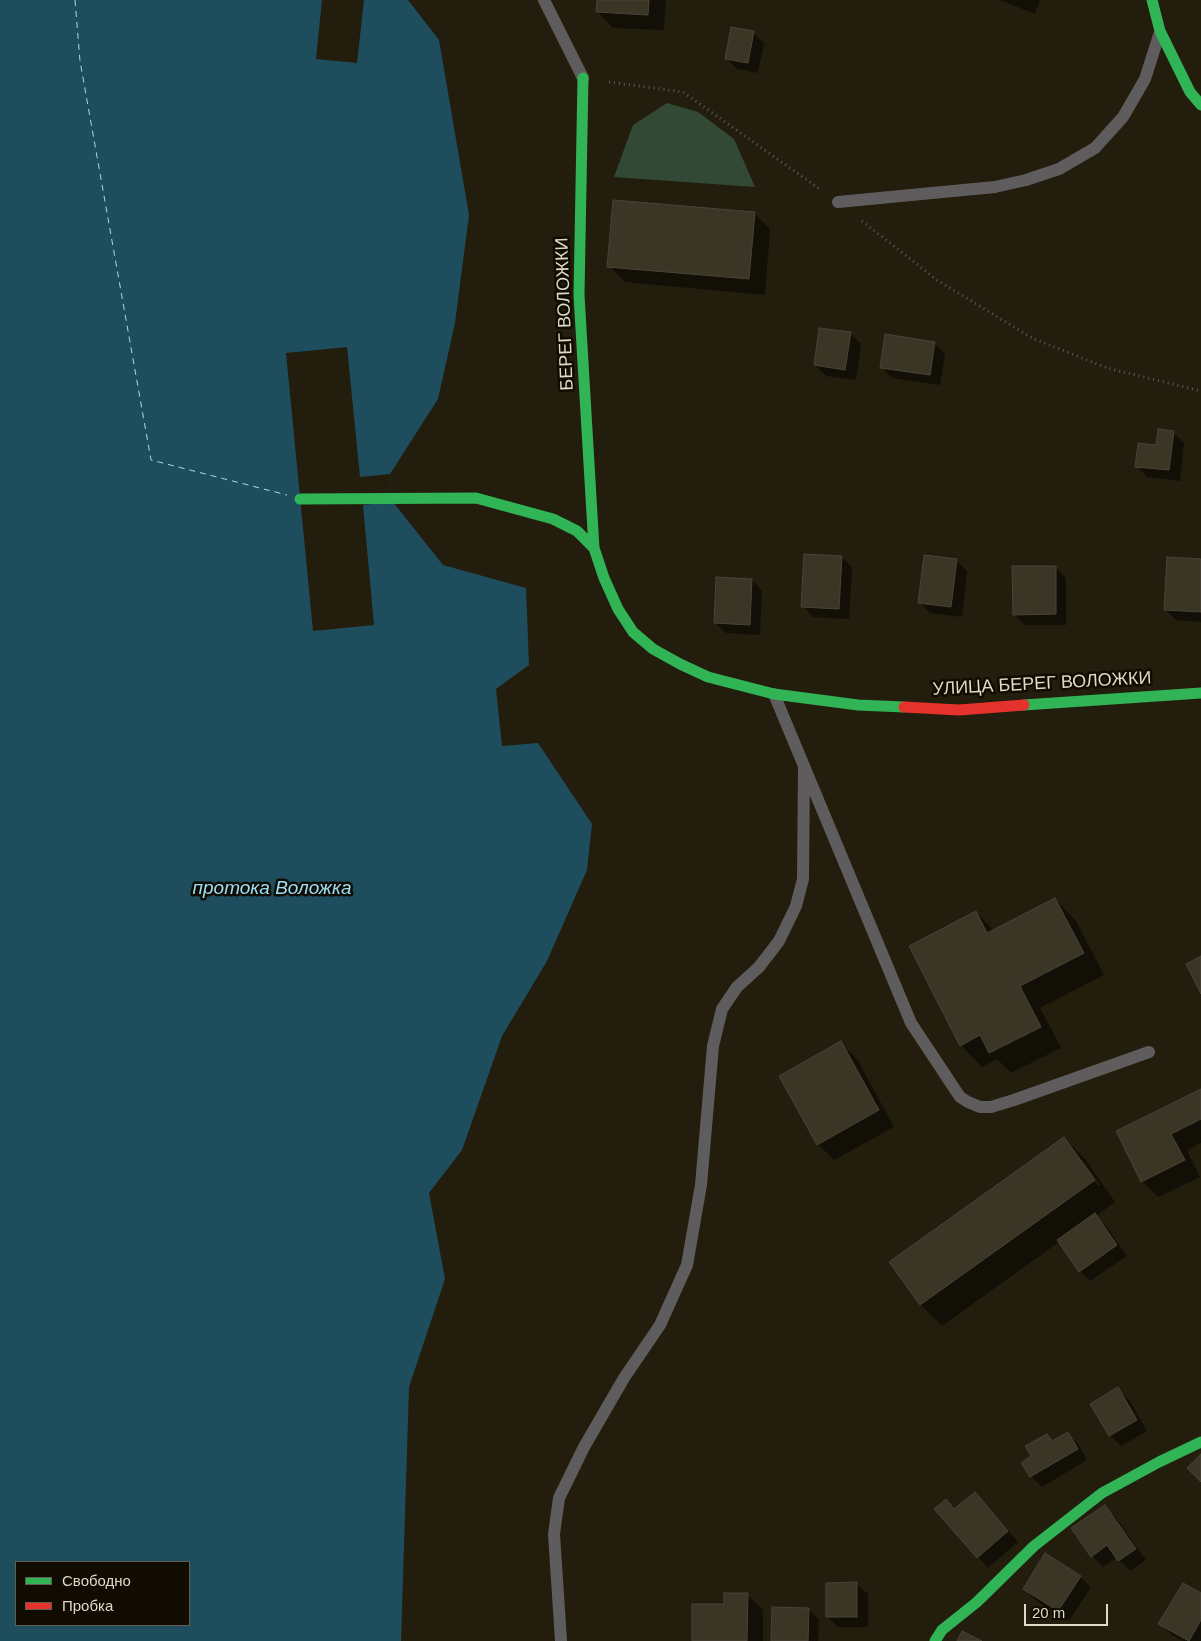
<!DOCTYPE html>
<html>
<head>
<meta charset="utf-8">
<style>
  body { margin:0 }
  #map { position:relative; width:1201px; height:1641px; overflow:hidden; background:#221d0c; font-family:Helvetica,sans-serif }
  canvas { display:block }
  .legend { position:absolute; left:15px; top:1561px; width:175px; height:65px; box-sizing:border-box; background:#100c02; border:1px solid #635e51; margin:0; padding:6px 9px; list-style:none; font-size:15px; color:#dfd9c8 }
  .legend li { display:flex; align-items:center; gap:10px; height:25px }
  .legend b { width:25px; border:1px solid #635e51 }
  .scale { position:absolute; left:1024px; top:1604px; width:84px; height:22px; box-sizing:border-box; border:2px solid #dfd9c8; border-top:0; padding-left:6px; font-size:15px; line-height:18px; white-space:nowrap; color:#dfd9c8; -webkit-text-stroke:4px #100c02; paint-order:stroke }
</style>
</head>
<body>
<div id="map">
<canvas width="1201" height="1641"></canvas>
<ul class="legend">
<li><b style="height:6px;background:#30b455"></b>Свободно</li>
<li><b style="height:6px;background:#e5322d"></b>Пробка</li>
</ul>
<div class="scale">20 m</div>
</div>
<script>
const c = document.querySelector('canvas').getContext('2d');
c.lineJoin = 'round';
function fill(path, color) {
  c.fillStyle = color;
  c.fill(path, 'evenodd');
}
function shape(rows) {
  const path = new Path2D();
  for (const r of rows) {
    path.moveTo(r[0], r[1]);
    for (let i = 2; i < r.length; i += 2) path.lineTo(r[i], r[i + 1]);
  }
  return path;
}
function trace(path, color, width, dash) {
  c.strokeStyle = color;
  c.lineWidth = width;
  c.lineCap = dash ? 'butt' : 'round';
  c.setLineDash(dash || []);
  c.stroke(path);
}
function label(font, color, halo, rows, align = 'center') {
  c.font = font + ' Helvetica,sans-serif';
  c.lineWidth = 5;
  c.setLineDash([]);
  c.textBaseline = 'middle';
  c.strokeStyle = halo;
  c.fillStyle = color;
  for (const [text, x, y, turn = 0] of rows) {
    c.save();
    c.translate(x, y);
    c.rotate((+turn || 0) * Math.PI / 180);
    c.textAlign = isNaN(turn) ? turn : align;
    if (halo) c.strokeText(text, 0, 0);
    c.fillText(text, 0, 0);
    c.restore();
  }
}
fill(shape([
  [667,103,698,112,734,139,755,187,614,177,633,125]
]), '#324a35');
fill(shape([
  [0,0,408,0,439,40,469,215,455,323,438,399,390,474,393,502,443,565,526,588,529,665,496,689,502,746,538,743,592,824,587,870,547,961,502,1036,462,1150,429,1193,445,1279,409,1387,401,1641,0,1641],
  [16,1562,189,1562,189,1625,16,1625]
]), '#1e4e5e');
fill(shape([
  [322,0,364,0,357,63,316,59],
  [347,347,360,477,390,474,393,502,363,505,374,625,313,631,286,353]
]), '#221d0c');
fill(shape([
  [598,0,666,0,664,30,613,28,597,11],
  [1000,0,1040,0,1035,14],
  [753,33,764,43,758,73,737,69,726,58],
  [754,213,770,229,765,295,625,282,609,266],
  [850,333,861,344,856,380,826,376,815,365],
  [934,343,945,354,940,385,892,378,881,367],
  [1173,432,1184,443,1180,481,1147,477,1137,466],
  [842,557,852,568,849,619,813,617,803,606],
  [956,560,967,571,962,617,930,613,920,603],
  [1201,560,1201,622,1176,620,1165,609],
  [1055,567,1066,578,1066,625,1025,625,1014,614],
  [752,580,762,591,760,635,726,633,715,623],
  [1055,899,1076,921,1104,975,1040,1008,1061,1048,1011,1073,997,1059,982,1067,961,1045,910,946,976,912,994,931],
  [840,1043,857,1059,894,1127,834,1160,818,1144],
  [1201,1090,1201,1143,1187,1150,1200,1177,1158,1197,1142,1181,1118,1132],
  [1064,1138,1085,1159,1115,1202,1096,1216,1106,1226,1127,1256,1090,1281,1080,1271,1059,1242,942,1326,921,1305,891,1262],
  [1079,1160,1082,1160,1100,1185,1098,1186],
  [1118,1389,1129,1400,1147,1431,1121,1446,1110,1435,1092,1404],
  [1067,1433,1078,1444,1087,1460,1042,1487,1031,1476,1033,1457,1047,1435,1053,1442],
  [985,1504,1018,1542,988,1568,936,1510,955,1510],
  [1105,1506,1115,1517,1146,1560,1130,1571,1117,1557,1103,1567,1092,1556],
  [1080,1577,1091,1587,1069,1621,1035,1600,1025,1589],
  [857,1584,868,1594,868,1627,838,1627,827,1617],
  [747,1594,763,1610,763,1641,693,1641,725,1605],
  [1201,1595,1201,1641,1182,1641,1171,1634,1160,1624],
  [808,1609,819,1620,818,1641,773,1641]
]), '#0007');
trace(shape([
  [75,0,80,61,151,460,287,495]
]), '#9cddf7', 1, [6, 5]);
const building = shape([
  [597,0,649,0,648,15,596,12,597,0],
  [731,27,754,31,748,63,725,59,731,27],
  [613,200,755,212,749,279,607,267,613,200],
  [819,328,851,332,845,370,814,365,819,328],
  [885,334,935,342,930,375,880,368,885,334],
  [1158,429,1174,431,1169,470,1135,467,1138,443,1156,445,1158,429],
  [804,554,842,556,839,609,801,607,804,554],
  [924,555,957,559,951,607,918,603,924,555],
  [1167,557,1201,559,1201,612,1164,610,1167,557],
  [1012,566,1056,566,1056,614,1013,615,1012,566],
  [716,577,752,579,750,625,714,623,716,577],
  [1055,898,1084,953,1020,986,1041,1027,989,1053,980,1035,960,1046,909,946,976,911,987,933,1055,898],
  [1201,956,1201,994,1186,964,1201,956],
  [841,1041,879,1110,817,1145,779,1076,841,1041],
  [1201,1089,1201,1119,1171,1134,1185,1160,1141,1182,1116,1131,1201,1089],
  [1064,1137,1095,1180,920,1305,889,1262,1064,1137],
  [1095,1213,1117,1245,1079,1272,1057,1240,1095,1213],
  [1118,1387,1137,1420,1109,1436,1090,1404,1118,1387],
  [1068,1432,1078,1449,1030,1477,1021,1463,1031,1456,1025,1446,1047,1434,1052,1441,1068,1432],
  [1201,1454,1201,1482,1187,1468,1201,1454],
  [975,1492,1008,1531,977,1558,934,1509,946,1499,954,1509,975,1492],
  [1105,1505,1136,1549,1118,1561,1107,1545,1091,1557,1071,1528,1105,1505],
  [1045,1553,1081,1576,1058,1611,1023,1589,1045,1553],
  [857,1582,857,1617,826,1617,826,1583,857,1582],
  [1183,1583,1201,1593,1201,1620,1189,1641,1158,1624,1183,1583],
  [724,1593,748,1593,747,1641,692,1641,692,1604,724,1604,724,1593],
  [772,1607,809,1608,808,1641,771,1641,772,1607],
  [962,1631,982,1641,957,1641,962,1631]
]);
fill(building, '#3a3525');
trace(building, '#494436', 1);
trace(shape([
  [609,82,683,92,821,190],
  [862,221,937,280,1032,338,1107,368,1201,391]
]), '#5e5a55', 3, [1, 4]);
trace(shape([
  [544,0,583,78],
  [838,202,995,187,1026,180,1059,169,1095,148,1123,117,1145,79,1159,35],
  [774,694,911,1023,960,1097,968,1102,980,1107,991,1107,1014,1100,1149,1052],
  [561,1641,554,1534,559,1498,584,1447,624,1378,660,1325,687,1265,701,1185,713,1046,722,1009,737,987,759,967,779,941,796,906,803,879,804,767]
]), '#5f5c5e', 12);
trace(shape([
  [1152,0,1160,31,1190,92,1201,105],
  [583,78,579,295,594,548],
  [300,499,476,498,553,519,577,531,594,548,604,578,618,609,633,632,653,649,680,664,708,677,774,694,858,705,904,707],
  [1024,705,1201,693],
  [935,1641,942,1630,977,1602,1034,1546,1102,1493,1159,1462,1201,1442]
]), '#30b455', 11);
trace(shape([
  [904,707,959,710,1024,705]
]), '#e5322d', 11);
label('18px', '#dfd9c8', '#100c02', [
  ["БЕРЕГ ВОЛОЖКИ",565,314,-92],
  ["УЛИЦА БЕРЕГ ВОЛОЖКИ",1042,684,-3]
]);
label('italic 19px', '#9cddf7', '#100c02', [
  ["протока Воложка",272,889]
]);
</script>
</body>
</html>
